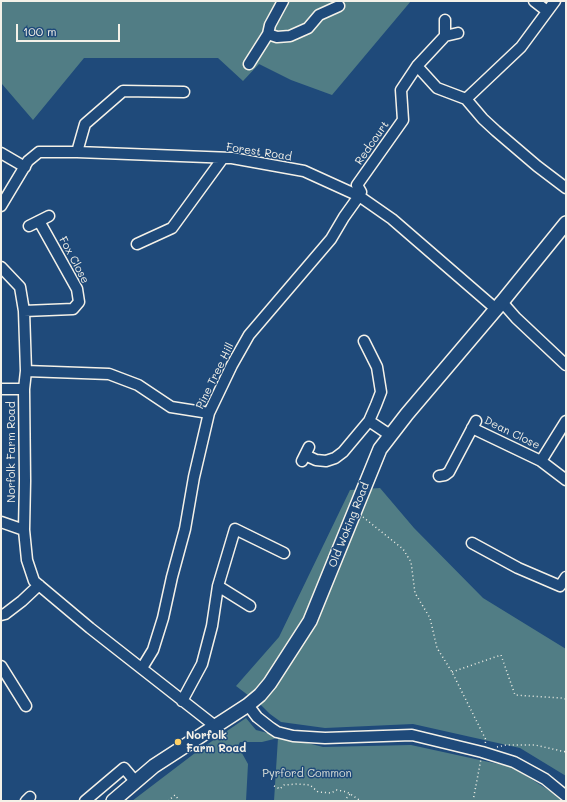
<!DOCTYPE html>
<html>
<head>
<meta charset="utf-8">
<style>
  body { margin:0 }
  #map { position:relative; width:567px; height:802px; overflow:hidden; background:#1f4a7a; font-family:Mali,sans-serif }
  canvas { display:block }
  .frame { position:absolute; inset:0; border:2px solid #f4f1e8; pointer-events:none }
  .scale { position:absolute; left:16px; top:24px; width:104px; height:18px; box-sizing:border-box; border:2px solid #f4f1e8; border-top:0; padding-left:5px; font-size:12px; line-height:14px; white-space:nowrap; color:#f4f1e8; -webkit-text-stroke:3px #1f4a7a; paint-order:stroke }
</style>
</head>
<body>
<div id="map">
<canvas width="567" height="802"></canvas>
<div class="frame"></div>
<div class="scale">100 m</div>
</div>
<script>
const c = document.querySelector('canvas').getContext('2d');
c.lineJoin = 'round';
function fill(path, color) {
  c.fillStyle = color;
  c.fill(path, 'evenodd');
}
function shape(rows) {
  const path = new Path2D();
  for (const r of rows) {
    path.moveTo(r[0], r[1]);
    for (let i = 2; i < r.length; i += 2) path.lineTo(r[i], r[i + 1]);
  }
  return path;
}
function trace(path, color, width, dash) {
  c.strokeStyle = color;
  c.lineWidth = width;
  c.lineCap = dash ? 'butt' : 'round';
  c.setLineDash(dash || []);
  c.stroke(path);
}
function label(font, color, halo, rows, align = 'center') {
  c.font = font + ' Mali,sans-serif';
  c.lineWidth = 3;
  c.setLineDash([]);
  c.textBaseline = 'middle';
  c.strokeStyle = halo;
  c.fillStyle = color;
  for (const [text, x, y, turn = 0] of rows) {
    c.save();
    c.translate(x, y);
    c.rotate((+turn || 0) * Math.PI / 180);
    c.textAlign = isNaN(turn) ? turn : align;
    if (halo) c.strokeText(text, 0, 0);
    c.fillText(text, 0, 0);
    c.restore();
  }
}
fill(shape([
  [1,1,411,1,332,95,291,80,259,64,243,81,218,58,84,58,33,120,2,84,1,85],
  [380,488,414,528,483,598,566,649,566,776,520,748,413,724,325,728,281,722,270,714,261,705,236,686,279,637,350,490],
  [246,718,256,730,323,747,411,745,512,767,566,801,274,801,278,738,262,742,240,742,238,746,248,764,246,801,132,801,199,750]
]), '#517d85');
const minor = shape([
  [534,1,547,11],
  [268,34,277,37,290,36,308,28,319,15,339,6],
  [445,36,458,33],
  [249,64,268,34,270,25,283,1],
  [417,66,437,88,466,99,483,119,496,131,537,166,566,188],
  [466,99,521,47,555,1],
  [77,152,85,124,123,91,184,92],
  [1,153,25,167],
  [1,206,28,161,39,152,77,152,232,158,304,171,359,196,392,219,496,309],
  [29,226,49,216],
  [137,244,172,228,223,158],
  [1,267,20,287,24,311,26,371,24,389,25,481,24,530,27,560,34,581,90,628,215,726],
  [502,302,516,318,566,365],
  [24,311,73,309,79,302,77,289,39,221],
  [26,371,109,374,138,385,171,407,209,413],
  [1,389,24,389],
  [369,421,390,435],
  [472,428,541,461,566,421],
  [305,455,316,460,326,461,335,458,343,452,369,421,376,405,381,392,377,367,364,341],
  [302,461,309,447],
  [541,461,566,480],
  [439,476,445,475,449,472,476,421],
  [1,522,24,530],
  [472,543,518,568,560,586,566,577],
  [218,586,250,606],
  [1,615,5,614,22,601,39,585],
  [1,666,26,706],
  [142,668,153,650,163,618,172,577,185,529,194,477,209,413,232,365,249,335,331,239,344,217,359,196,361,192,357,185,403,120,401,90,417,66,445,36,445,20],
  [182,701,202,664,212,626,218,586,235,529,284,553],
  [248,705,257,717,271,728,277,732,293,736,325,738,412,735,482,752,514,762,545,779,566,796],
  [26,801,30,797],
  [85,801,124,768,135,781]
]);
const major = shape([
  [113,801,154,766,248,705,260,695,270,683,310,621,380,449,407,414,502,302,566,223]
]);
trace(minor, '#f4f1e8', 13);
trace(major, '#f4f1e8', 16);
trace(shape([
  [363,517,403,549,411,562,415,593,430,618,437,648,452,672,486,740,485,744],
  [452,672,501,655,515,695,561,698,566,699],
  [497,747,506,745,535,745,566,752],
  [274,786,280,789,284,785,297,784,310,785,318,792,331,793,337,790,347,792,361,801],
  [168,801,175,795,180,801],
  [244,801,246,800],
  [344,801,350,794],
  [473,801,481,759]
]), '#f4f1e8', 1.5, [1, 3]);
trace(minor, '#1f4a7a', 10);
trace(major, '#1f4a7a', 13);
for (const [x, y, r, color] of [
  [178,742,4,"#ffd166"]
]) {
  const dot = new Path2D();
  dot.arc(x, y, r, 0, 2 * Math.PI);
  c.fillStyle = color;
  c.fill(dot);
  trace(dot, '#1f4a7a', 1.5);
}
label('11px', '#f4f1e8', '#1f4a7a', [
  ["Redcourt",372,143,-55],
  ["Forest Road",259,152,9],
  ["Fox Close",74,260,62],
  ["Pine Tree Hill",215,376,-64],
  ["Dean Close",512,433,26],
  ["Norfolk Farm Road",12,452,-90],
  ["Old Woking Road",349,525,-68]
]);
label('bold 11px', '#f4f1e8', '#1f4a7a', [
  ["Norfolk",186,736],
  ["Farm Road",186,749]
], 'left');
label('11px', '#dce0d9', '#1f4a7a', [
  ["Pyrford Common",307,774]
]);
</script>
</body>
</html>
